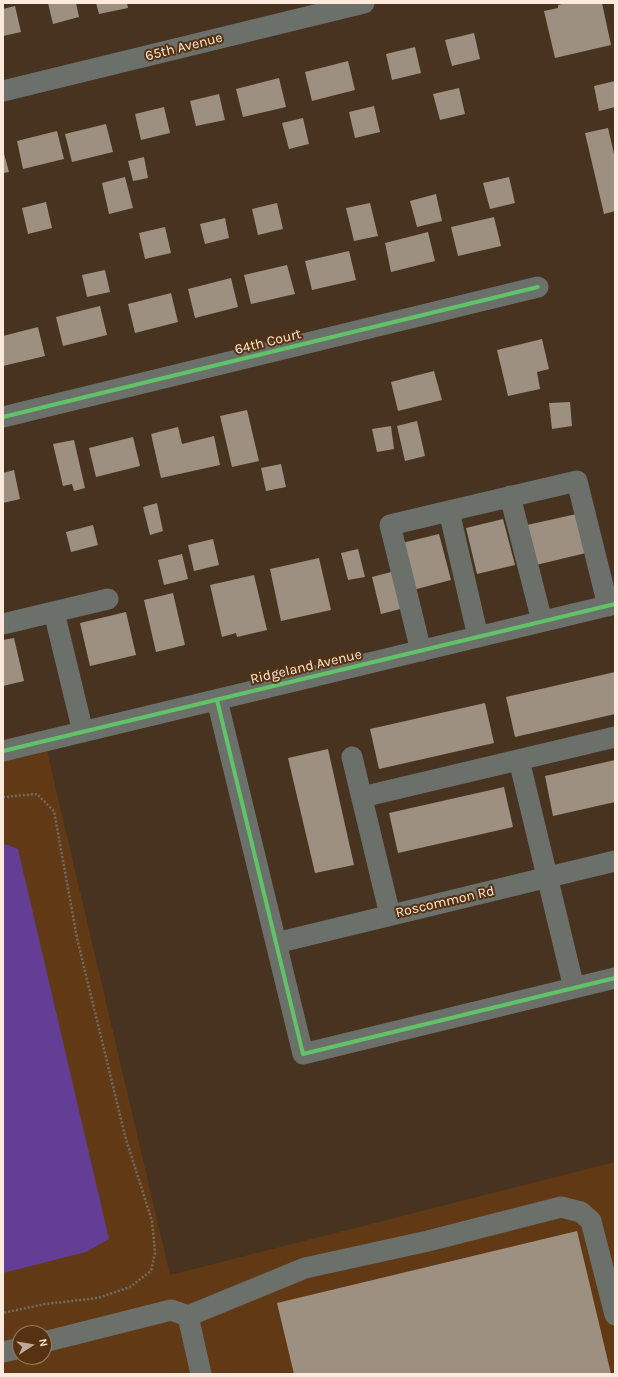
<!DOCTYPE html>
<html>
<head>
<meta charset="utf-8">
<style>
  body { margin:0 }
  #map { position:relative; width:618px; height:1377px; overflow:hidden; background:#473320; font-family:Karla,sans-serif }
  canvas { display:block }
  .frame { position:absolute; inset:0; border:4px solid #fdeadc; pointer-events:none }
  .north { position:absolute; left:12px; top:1325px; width:40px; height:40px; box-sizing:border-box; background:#563211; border:1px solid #997c62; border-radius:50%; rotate:78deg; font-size:11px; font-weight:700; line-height:16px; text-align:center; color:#fdeadc }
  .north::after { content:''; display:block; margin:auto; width:14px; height:18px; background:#bdaa9a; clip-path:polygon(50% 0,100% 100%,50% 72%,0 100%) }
</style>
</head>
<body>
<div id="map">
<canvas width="618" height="1377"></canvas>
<div class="frame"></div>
<div class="north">N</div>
</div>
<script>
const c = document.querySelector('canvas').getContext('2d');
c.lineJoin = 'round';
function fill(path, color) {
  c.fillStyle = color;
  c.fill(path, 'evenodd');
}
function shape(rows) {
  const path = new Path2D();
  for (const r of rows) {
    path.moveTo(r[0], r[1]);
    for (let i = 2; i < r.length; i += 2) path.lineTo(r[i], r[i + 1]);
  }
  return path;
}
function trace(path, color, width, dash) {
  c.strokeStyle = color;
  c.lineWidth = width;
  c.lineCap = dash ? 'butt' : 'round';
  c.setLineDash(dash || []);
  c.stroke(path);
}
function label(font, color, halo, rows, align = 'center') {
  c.font = font + ' Karla,sans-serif';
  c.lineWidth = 4;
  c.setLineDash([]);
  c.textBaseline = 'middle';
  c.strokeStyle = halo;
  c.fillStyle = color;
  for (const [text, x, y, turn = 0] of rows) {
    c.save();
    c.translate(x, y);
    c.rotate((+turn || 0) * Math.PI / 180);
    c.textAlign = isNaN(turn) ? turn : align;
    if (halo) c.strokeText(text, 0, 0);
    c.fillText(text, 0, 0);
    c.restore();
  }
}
fill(shape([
  [47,751,170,1275,615,1162,615,1374,3,1374,3,762],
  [20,1333,44,1333,44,1357,20,1357]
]), '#613a15');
fill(shape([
  [5,844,18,849,109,1239,86,1252,3,1273,3,845]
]), '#643d94');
fill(shape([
  [48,3,76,3,79,17,53,24],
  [96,3,127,3,128,8,99,14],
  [567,3,602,3,611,45,555,58,544,11,558,8,558,5],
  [15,6,21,32,3,36,3,9],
  [474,33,480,59,452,66,445,40],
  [415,47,421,73,392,80,386,54],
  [348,61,355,90,312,101,305,72],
  [279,78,286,107,243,117,236,89],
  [615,81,615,107,599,111,594,86],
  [459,88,465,114,440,120,433,94],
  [219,94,225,120,196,126,190,101],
  [374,106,380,132,355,138,349,112],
  [164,107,170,133,141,140,135,114],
  [303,118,309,144,289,149,282,123],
  [106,124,113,152,72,162,65,134],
  [608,128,615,158,615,211,604,214,585,133],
  [57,131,64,159,23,169,17,141],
  [3,150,9,172,3,173],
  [144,157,148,178,133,181,128,161],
  [125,177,133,208,109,214,102,183],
  [509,177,515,203,490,209,483,183],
  [436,194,442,221,417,227,410,201],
  [46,202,52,228,28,234,22,208],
  [277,203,283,229,258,235,252,209],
  [370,203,378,236,354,241,346,208],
  [494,217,501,246,458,256,451,227],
  [225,218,229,238,205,244,200,224],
  [165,227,171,253,145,259,139,233],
  [428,232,435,261,391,272,385,243],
  [349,251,356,280,312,290,305,261],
  [287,265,295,294,251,304,244,275],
  [105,270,110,292,87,297,82,275],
  [231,278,238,307,195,318,188,289],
  [171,293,178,322,135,333,128,304],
  [100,306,107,335,63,346,56,317],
  [38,327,45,356,3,366,3,336],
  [542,339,549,369,537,372,540,389,508,396,497,350],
  [434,371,442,400,398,411,391,382],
  [570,402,572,426,552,429,549,403],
  [247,410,259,461,232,467,220,416],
  [417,421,425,456,405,461,397,426],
  [391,426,394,449,377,452,372,429],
  [178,427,182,444,214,436,220,465,161,478,151,434],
  [133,437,140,466,96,477,89,448],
  [74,440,85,488,74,491,72,484,63,486,53,444],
  [281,464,286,487,266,491,261,468],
  [14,470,20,499,3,503,3,473],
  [157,503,163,531,150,535,143,507],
  [581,513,590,552,536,565,527,525],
  [503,519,515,565,477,574,466,528],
  [93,525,98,545,71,552,66,532],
  [439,534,451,580,413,590,402,543],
  [213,539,219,565,194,571,188,545],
  [358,549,365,577,348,580,341,553],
  [182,554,188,579,164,585,158,560],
  [319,558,331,610,281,621,270,569],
  [395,571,404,608,381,614,372,577],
  [254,575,267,630,237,637,236,633,222,637,210,585],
  [173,593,185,645,156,652,144,600],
  [126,612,136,655,90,666,80,623],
  [14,638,24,681,3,686,3,640],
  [615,672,615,714,515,737,506,697],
  [485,703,494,743,379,769,370,729],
  [328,749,354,865,315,873,288,758],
  [615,760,615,802,553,816,545,776],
  [504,787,513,827,398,853,389,813],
  [577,1231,611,1374,294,1374,277,1303]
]), '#9e9080');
trace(shape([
  [3,797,37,794,54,811,77,938,125,1136,152,1221,155,1253,151,1271,130,1287,98,1298,45,1304,3,1313]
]), '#6e6c66', 2.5, [2, 2]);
trace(shape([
  [3,91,364,3],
  [3,417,538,287],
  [510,496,542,621],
  [54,612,83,732],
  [3,624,108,599],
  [478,637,449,511,577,481,608,606],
  [421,651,390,525,449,511],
  [217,700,303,1054,615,978],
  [3,751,615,604],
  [352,757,390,915],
  [519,760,574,988],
  [362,797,615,737],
  [276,943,615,861],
  [188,1316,305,1268,428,1241,561,1207,581,1212,591,1221,615,1315],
  [44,1342,171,1310,188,1316,201,1374],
  [3,1352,20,1348]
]), '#6b706b', 21);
trace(shape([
  [3,417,538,287],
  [217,700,303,1054,615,978],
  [3,751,615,604]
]), '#61c268', 4);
label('14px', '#fdeadc', '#563211', [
  ["65th Avenue",184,47,-14],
  ["64th Court",268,342,-14],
  ["Ridgeland Avenue",306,667,-13],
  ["Roscommon Rd",445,902,-13]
]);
</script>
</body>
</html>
